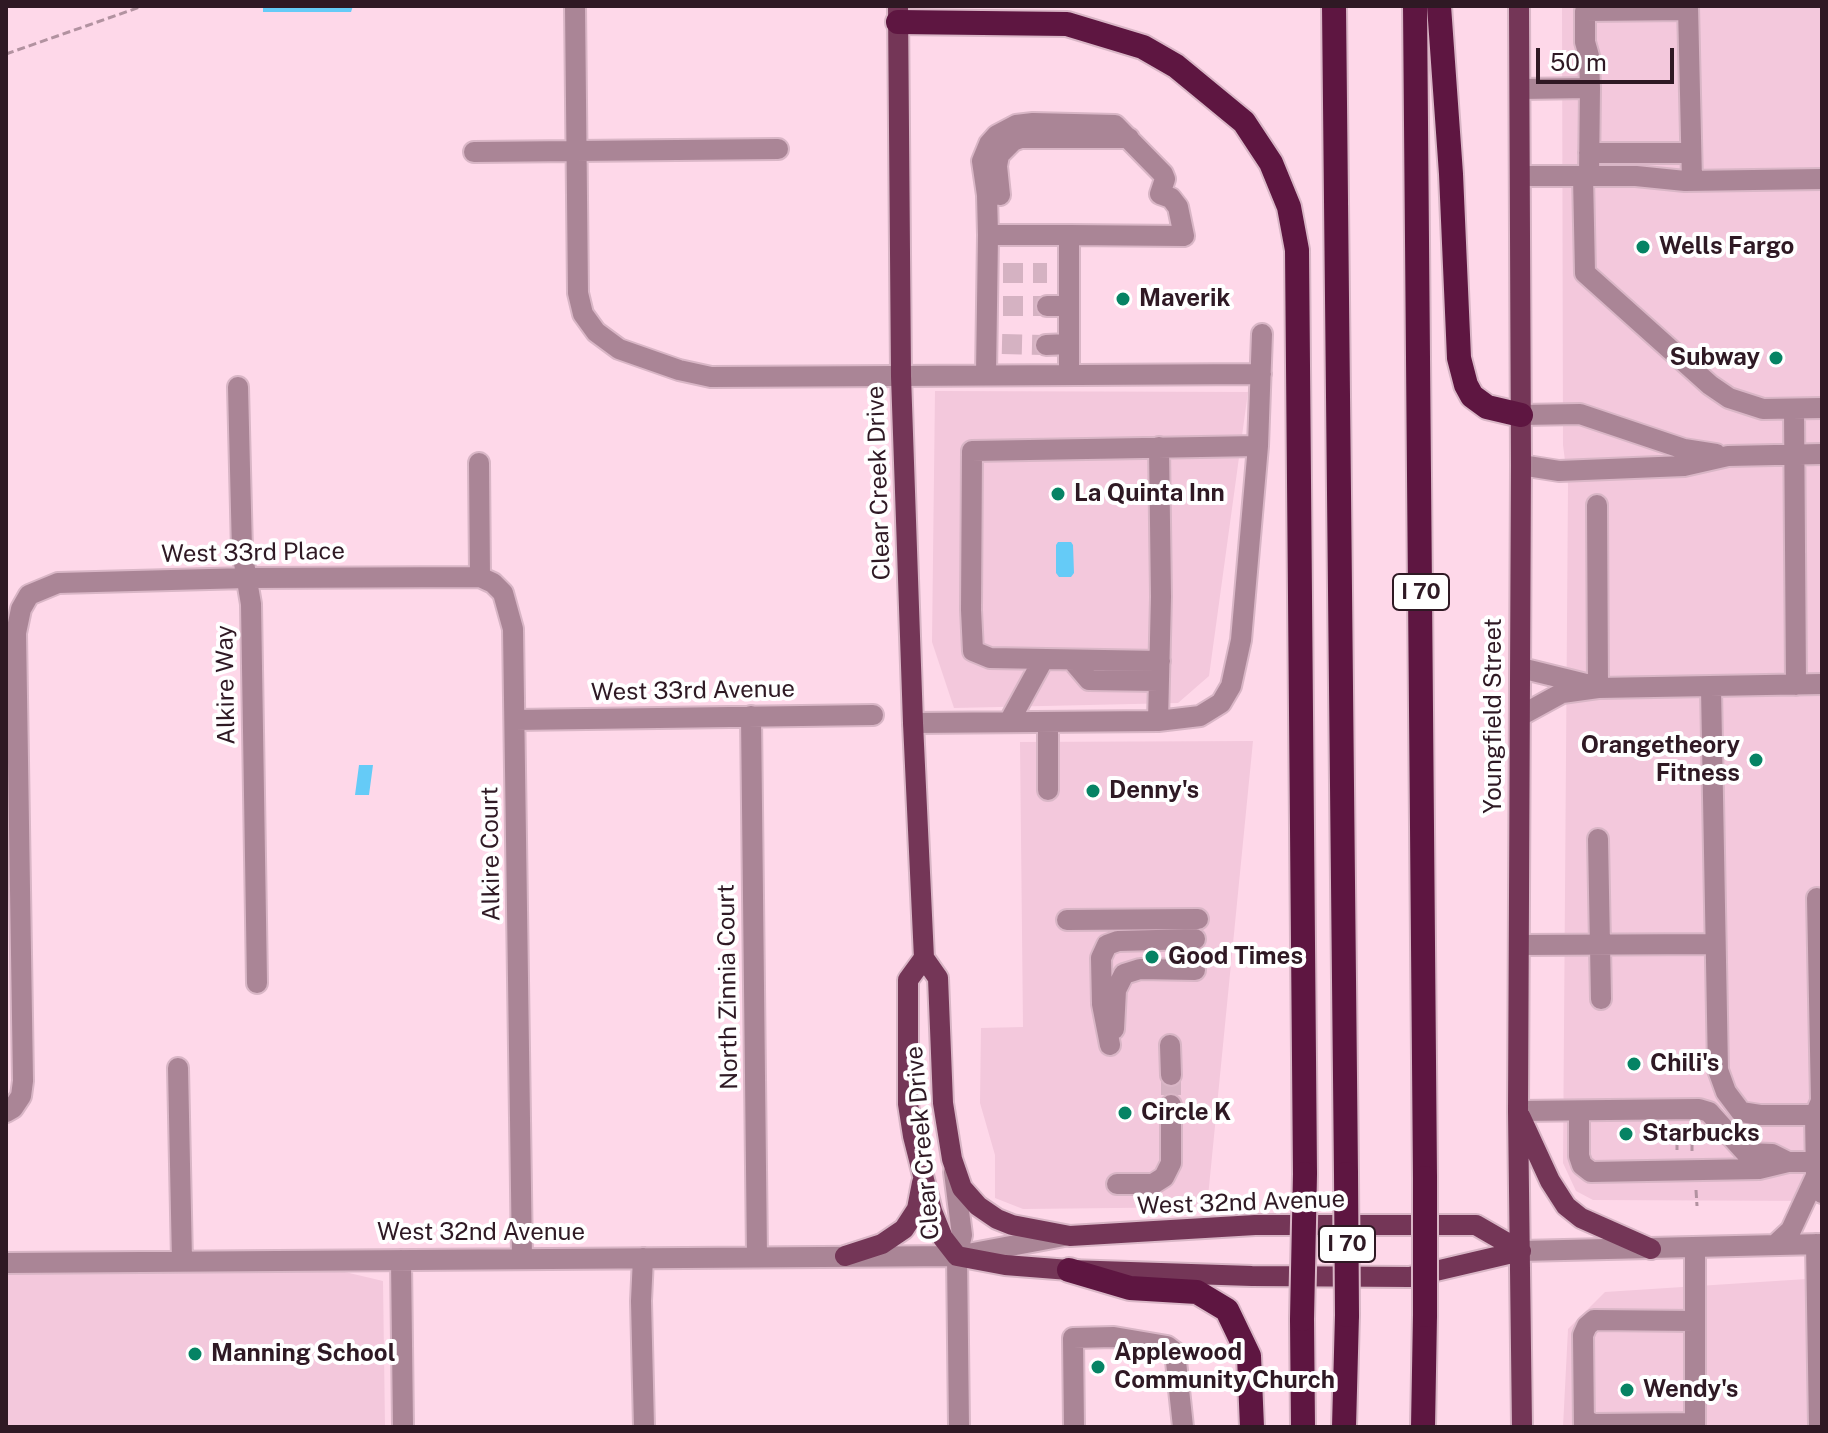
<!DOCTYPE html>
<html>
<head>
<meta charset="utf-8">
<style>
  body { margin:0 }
  #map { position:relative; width:1828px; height:1433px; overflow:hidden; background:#fed8e9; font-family:"Public Sans",sans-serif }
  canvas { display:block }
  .frame { position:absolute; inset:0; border:8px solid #2f1924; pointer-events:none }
  .scale { position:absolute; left:1536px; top:48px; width:138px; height:36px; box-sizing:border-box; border:4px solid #2f1924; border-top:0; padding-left:10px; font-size:24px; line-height:28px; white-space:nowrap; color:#2f1924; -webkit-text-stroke:6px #fff; paint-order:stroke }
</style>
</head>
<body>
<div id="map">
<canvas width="1828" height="1433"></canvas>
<div class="frame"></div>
<div class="scale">50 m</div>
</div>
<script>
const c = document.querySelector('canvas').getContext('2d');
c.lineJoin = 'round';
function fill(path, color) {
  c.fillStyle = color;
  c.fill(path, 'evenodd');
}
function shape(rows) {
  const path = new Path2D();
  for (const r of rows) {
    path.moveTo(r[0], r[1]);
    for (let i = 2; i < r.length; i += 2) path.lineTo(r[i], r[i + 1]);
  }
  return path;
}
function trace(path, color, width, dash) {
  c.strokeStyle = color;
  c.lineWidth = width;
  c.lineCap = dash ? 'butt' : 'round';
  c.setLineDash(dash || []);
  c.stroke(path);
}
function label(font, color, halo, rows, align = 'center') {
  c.font = font + ' "Public Sans",sans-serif';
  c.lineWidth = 8;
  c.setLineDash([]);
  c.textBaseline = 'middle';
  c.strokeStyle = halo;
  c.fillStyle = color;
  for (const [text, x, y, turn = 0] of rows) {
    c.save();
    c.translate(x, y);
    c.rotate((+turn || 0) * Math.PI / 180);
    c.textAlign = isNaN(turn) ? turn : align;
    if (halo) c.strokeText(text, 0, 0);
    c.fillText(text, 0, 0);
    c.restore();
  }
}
fill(shape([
  [1562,6,1822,6,1822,1201,1593,1200,1576,1191,1563,1163,1568,485,1563,445],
  [935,391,1248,392,1209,676,1178,703,954,708,932,642],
  [1253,741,1207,1207,1023,1209,995,1198,995,1155,980,1103,981,1028,1023,1027,1020,742],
  [345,1272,383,1281,385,1427,6,1427,6,1274],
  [1822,1278,1822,1427,1563,1427,1568,1329,1605,1292]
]), '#f3c8dc');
fill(shape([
  [263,6,353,6,351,12,263,12],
  [1058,542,1071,542,1073,545,1074,573,1071,577,1059,577,1056,573,1056,545],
  [359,765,373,765,369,795,355,795]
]), '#65cbf7');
trace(shape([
  [1003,273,1047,273],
  [1003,306,1047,306],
  [1002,344,1046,345],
  [1171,1075,1171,1105]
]), '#d5b2c2', 20, [20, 10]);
const minor = shape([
  [575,6,578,293,583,314,596,332,619,349,679,370,711,377,1261,374],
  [1688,6,1692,181],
  [1520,89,1590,88],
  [474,152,778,149],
  [1589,153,1691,153],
  [1520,176,1636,176,1685,181,1822,179],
  [1583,176,1585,273,1710,385,1729,398,1763,409,1822,408],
  [1589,176,1590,88,1589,56,1585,42,1585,11,1688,10],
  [1000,195,997,166,999,155,1013,141,1021,138,1129,138],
  [988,235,987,195,982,161,989,144,997,135,1016,125,1033,123,1115,125,1163,174,1165,179,1160,194,1171,198,1178,207,1184,236,1069,235],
  [1047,306,1069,306],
  [1046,345,1069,344],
  [986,375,988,235,1069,235,1069,375],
  [238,387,242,551,251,604,257,983],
  [1794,409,1796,685],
  [1521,415,1580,414,1684,449,1716,454],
  [479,463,480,577],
  [1521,465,1559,471,1684,466,1728,456,1822,454],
  [1597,505,1598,688],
  [1072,660,1089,680,1159,681],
  [1160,661,990,658,973,651,971,610,972,451,1258,446],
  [1521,668,1590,685],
  [1711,688,1718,1070,1726,1092,1741,1112,1760,1115,1822,1115],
  [751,716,757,1257],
  [1520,716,1562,693,1598,688,1822,684],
  [515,720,873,715],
  [1158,721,1161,597,1159,447],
  [1009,722,1043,660],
  [1048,722,1048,790],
  [913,723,1158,721,1200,716,1221,703,1231,686,1241,640,1258,446,1262,334],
  [1598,839,1601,999],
  [1817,898,1821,1101,1815,1115,1816,1176,1822,1193],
  [1067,920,1198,919],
  [1519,945,1715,944],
  [1114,1029,1116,990,1124,974,1140,969,1195,970],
  [1110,1045,1102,1004,1101,958,1107,945,1118,941,1195,939],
  [1170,1045,1171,1075],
  [178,1068,182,1261],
  [1518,1111,1699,1109,1709,1112,1746,1153,1772,1154,1788,1162],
  [1579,1111,1579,1156,1582,1165,1591,1172,1759,1169,1788,1162,1816,1162],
  [6,1112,13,1108,21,1096,23,1081,16,633,21,609,29,595,58,583,247,578,480,577,493,583,503,593,513,629,522,1259],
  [954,1172,962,1235,957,1256,959,1427],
  [1117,1184,1153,1184,1164,1177,1171,1163,1171,1105],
  [1816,1244,1819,1427],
  [1775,1245,1791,1230,1816,1176],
  [1695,1248,1695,1427],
  [1521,1251,1822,1244],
  [643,1258,641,1301,644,1427],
  [401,1260,403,1427],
  [6,1263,957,1256,1064,1236],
  [1584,1415,1587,1421,1594,1424,1695,1423],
  [1074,1427,1073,1338,1114,1337,1167,1346,1175,1352,1183,1427],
  [1584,1427,1583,1335,1587,1326,1594,1320,1695,1321]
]);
const major = shape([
  [898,6,901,376,913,723,924,958,938,978,943,1103,952,1159,962,1188,978,1206,997,1219,1012,1225,1070,1236,1255,1225,1476,1225,1521,1251],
  [1519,6,1521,465,1518,1111,1522,1427],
  [924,958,908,980,908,1104,913,1136,932,1211,943,1238,957,1256,1005,1265,1069,1270,1252,1276,1410,1277,1521,1251],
  [1521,1118,1550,1181,1566,1206,1581,1218,1651,1249],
  [845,1256,882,1244,904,1229,917,1209,922,1183]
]);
const highway = shape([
  [1334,6,1346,1174],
  [1415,6,1425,1178],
  [1439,6,1451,174,1459,358,1466,385,1472,396,1487,407,1521,415],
  [898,22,1067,24,1143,47,1176,66,1244,122,1271,163,1289,207,1297,250,1305,1174],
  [1069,1270,1130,1288,1197,1292,1227,1310,1249,1356,1252,1427],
  [1302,1319,1303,1427],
  [1344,1427,1347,1315],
  [1423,1427,1425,1315]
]);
trace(minor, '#d9b6c6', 24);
trace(major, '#d9b6c6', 24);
trace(highway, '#d9b6c6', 28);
trace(shape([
  [6,54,143,6],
  [1677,1128,1677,1140],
  [1677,1150,1677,1140,1692,1140],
  [1692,1151,1692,1140,1709,1140],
  [1696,1190,1697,1206]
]), '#b292a0', 3, [8, 4]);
trace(minor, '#aa8596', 20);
trace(major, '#743657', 20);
trace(highway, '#5e1641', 24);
const highwayBridge = shape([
  [1346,1174,1347,1315],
  [1425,1315,1425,1178],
  [1302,1319,1305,1174]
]);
trace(highwayBridge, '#d9b6c6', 28, []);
trace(highwayBridge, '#5e1641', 24);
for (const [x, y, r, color] of [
  [1643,247,8,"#068364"],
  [1123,299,8,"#068364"],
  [1776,358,8,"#068364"],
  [1058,494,8,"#068364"],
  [1756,760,8,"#068364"],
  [1093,791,8,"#068364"],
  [1152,957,8,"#068364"],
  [1634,1064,8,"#068364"],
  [1125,1113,8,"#068364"],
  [1626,1134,8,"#068364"],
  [195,1354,8,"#068364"],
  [1098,1367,8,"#068364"],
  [1627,1390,8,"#068364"]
]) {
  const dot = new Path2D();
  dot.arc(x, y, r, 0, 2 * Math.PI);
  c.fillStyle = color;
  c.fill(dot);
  trace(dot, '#fff', 3);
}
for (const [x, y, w] of [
  [1421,592,56],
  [1347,1244,56]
]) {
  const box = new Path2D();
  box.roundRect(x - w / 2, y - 18, w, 36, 6);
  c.fillStyle = '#fff';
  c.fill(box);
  trace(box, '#2f1924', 2);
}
label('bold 22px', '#2f1924', null, [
  ["I 70",1421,592],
  ["I 70",1347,1244]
]);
label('bold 24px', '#2f1924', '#fff', [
  ["Wells Fargo",1659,247],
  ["Maverik",1139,299],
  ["Subway",1760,358,"right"],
  ["La Quinta Inn",1074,494],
  ["Orangetheory",1740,746,"right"],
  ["Fitness",1740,774,"right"],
  ["Denny's",1109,791],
  ["Good Times",1168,957],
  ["Chili's",1650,1064],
  ["Circle K",1141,1113],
  ["Starbucks",1642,1134],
  ["Applewood",1114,1353],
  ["Community Church",1114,1381],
  ["Manning School",211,1354],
  ["Wendy's",1643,1390]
], 'left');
label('24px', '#2f1924', '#fff', [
  ["Clear Creek Drive",879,483,-92],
  ["West 33rd Place",253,553,-1],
  ["Alkire Way",226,685,-91],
  ["West 33rd Avenue",693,691,-1],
  ["Youngfield Street",1494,716,-90],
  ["Alkire Court",491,854,-91],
  ["North Zinnia Court",728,987,-91],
  ["Clear Creek Drive",923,1143,-95],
  ["West 32nd Avenue",1241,1203,-2],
  ["West 32nd Avenue",481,1233]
]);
</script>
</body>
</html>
